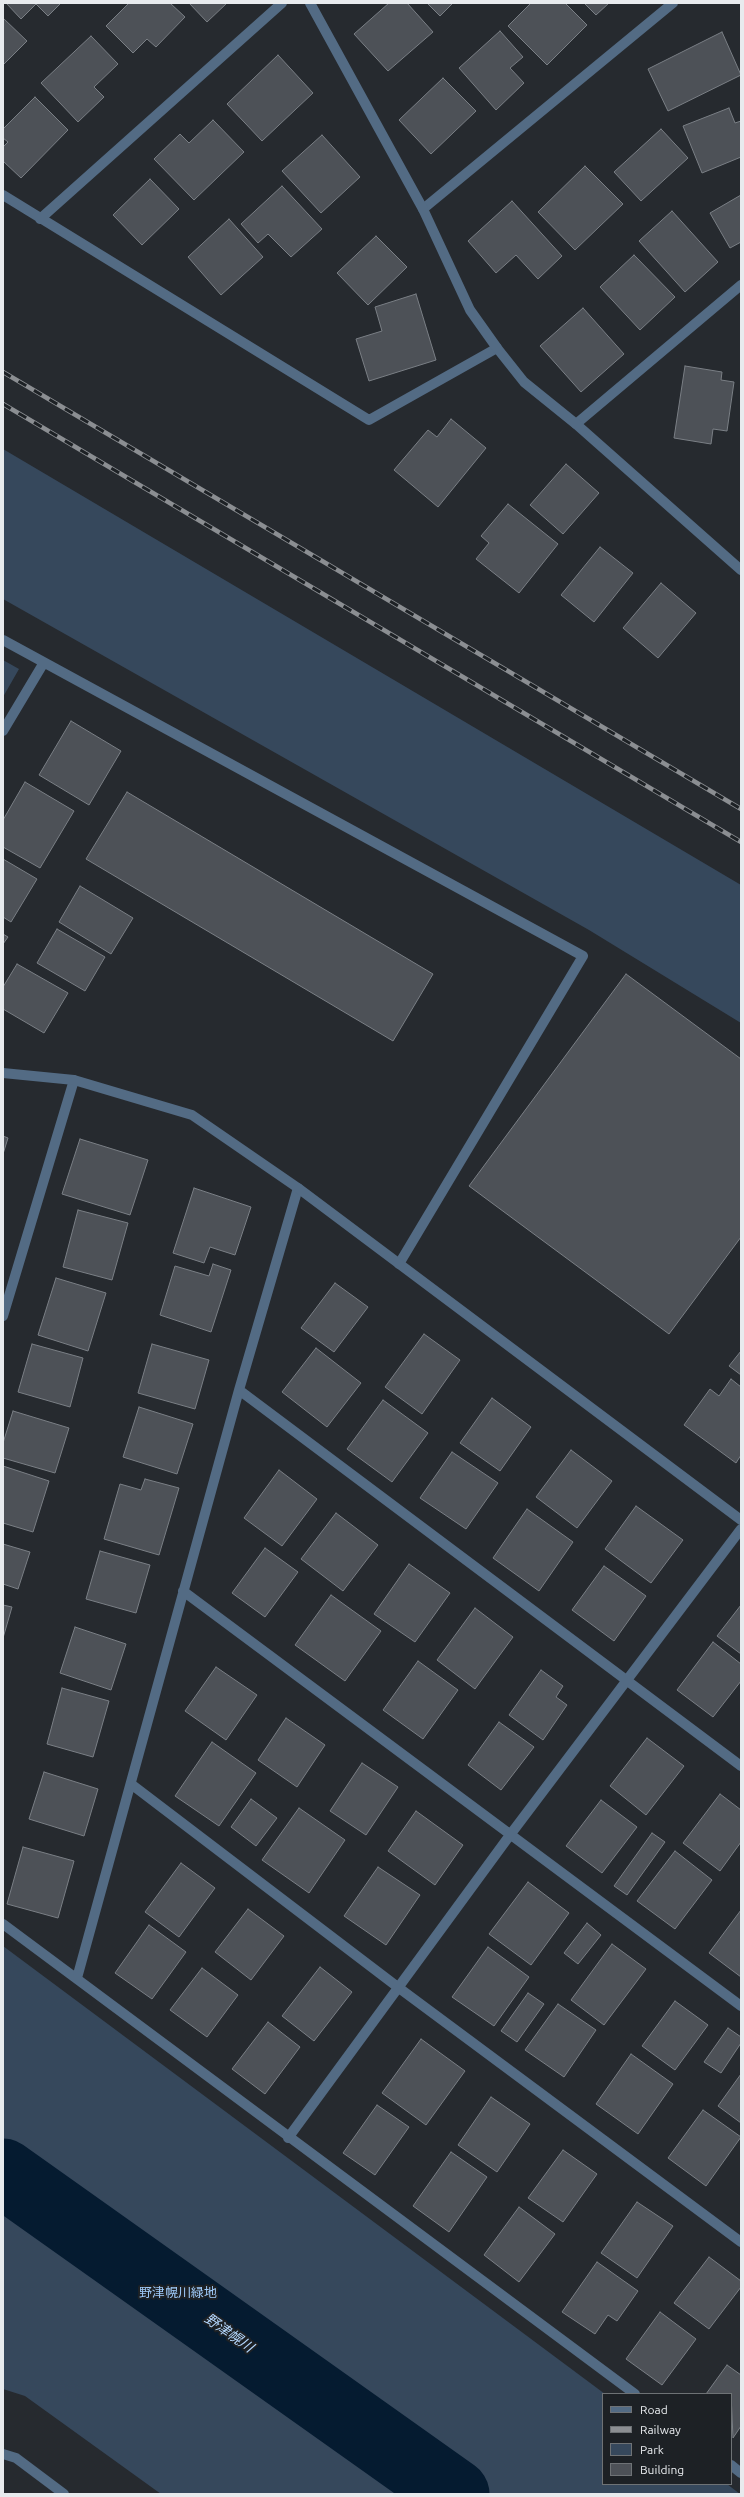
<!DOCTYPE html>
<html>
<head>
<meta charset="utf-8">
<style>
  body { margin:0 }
  #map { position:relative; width:744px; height:2497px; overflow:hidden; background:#262a2f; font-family:Ubuntu,sans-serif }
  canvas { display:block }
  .frame { position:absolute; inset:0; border:4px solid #e8ebee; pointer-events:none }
  .legend { position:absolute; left:602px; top:2393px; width:130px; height:92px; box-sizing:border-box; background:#1d2125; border:1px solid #6e7275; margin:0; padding:5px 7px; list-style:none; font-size:12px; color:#e8ebee }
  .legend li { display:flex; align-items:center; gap:8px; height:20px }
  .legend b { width:20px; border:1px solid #6e7275 }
</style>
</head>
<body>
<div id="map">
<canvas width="744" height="2497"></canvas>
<div class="frame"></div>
<ul class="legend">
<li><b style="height:5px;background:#536b84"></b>Road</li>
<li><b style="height:5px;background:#8b8e92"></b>Railway</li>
<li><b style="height:11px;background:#36485c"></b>Park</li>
<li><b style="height:11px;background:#4d5157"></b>Building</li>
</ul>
</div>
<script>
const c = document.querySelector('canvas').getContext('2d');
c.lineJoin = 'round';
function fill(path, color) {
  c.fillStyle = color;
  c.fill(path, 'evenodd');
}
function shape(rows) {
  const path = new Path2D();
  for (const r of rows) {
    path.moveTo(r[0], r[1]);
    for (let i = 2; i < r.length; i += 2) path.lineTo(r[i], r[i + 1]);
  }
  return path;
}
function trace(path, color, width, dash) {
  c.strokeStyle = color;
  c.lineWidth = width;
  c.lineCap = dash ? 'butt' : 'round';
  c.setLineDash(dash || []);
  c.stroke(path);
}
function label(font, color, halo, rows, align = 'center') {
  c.font = font + ' Ubuntu,"Noto Sans JP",sans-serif';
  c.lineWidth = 4;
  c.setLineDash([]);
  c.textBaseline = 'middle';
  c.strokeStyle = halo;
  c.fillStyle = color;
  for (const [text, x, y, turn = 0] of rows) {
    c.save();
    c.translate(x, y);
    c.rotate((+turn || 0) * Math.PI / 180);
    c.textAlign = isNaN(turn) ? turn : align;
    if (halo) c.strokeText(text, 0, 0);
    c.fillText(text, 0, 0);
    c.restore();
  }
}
fill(shape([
  [3,449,741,885,741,1023,589,930,3,599],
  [3,660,19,669,3,697],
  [3,1946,605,2394,603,2484,727,2484,740,2494,161,2494,25,2396,3,2389]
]), '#36485c');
trace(shape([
  [3,2173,455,2494]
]), '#051b30', 69);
const building = shape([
  [6,3,61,3,48,16,36,4,21,19,6,3],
  [129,3,170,3,185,17,156,47,147,39,133,53,106,26,129,3],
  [189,3,227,3,207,22,189,3],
  [389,3,407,3,433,32,388,71,354,34,389,3],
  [427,3,453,3,440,16,427,3],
  [531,3,565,3,587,25,547,65,508,26,531,3],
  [584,3,609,3,596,15,584,3],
  [3,18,27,41,3,65,3,18],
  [500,31,523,57,510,68,524,83,496,110,459,68,500,31],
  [722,32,741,75,668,111,648,69,722,32],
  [91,36,118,64,94,87,104,97,78,122,41,83,91,36],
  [278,55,313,93,262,141,227,104,278,55],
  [443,78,476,111,431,154,399,120,443,78],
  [35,97,68,130,21,178,3,161,3,147,8,142,3,138,3,129,35,97],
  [729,108,735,123,741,121,741,157,702,173,683,126,729,108],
  [213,120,244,152,194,200,154,159,180,134,189,143,213,120],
  [661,129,688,158,641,201,614,172,661,129],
  [322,135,360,177,321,213,282,171,322,135],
  [585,166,623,204,575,250,538,212,585,166],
  [150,179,179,209,142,245,113,215,150,179],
  [282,186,322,229,291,257,268,234,258,243,241,224,282,186],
  [741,195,741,242,730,248,710,213,741,195],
  [512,201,562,256,538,279,516,255,496,273,468,241,512,201],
  [672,211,718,262,685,292,639,241,672,211],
  [229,219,263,257,221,295,188,257,229,219],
  [376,236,407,267,368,305,337,273,376,236],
  [634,255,675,297,640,330,600,287,634,255],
  [416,294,436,360,369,381,356,339,382,331,375,307,416,294],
  [583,308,624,354,581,392,540,346,583,308],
  [685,366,722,372,721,380,734,382,727,431,713,429,711,444,674,438,685,366],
  [451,419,486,448,438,507,394,470,428,430,437,437,451,419],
  [566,464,599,493,563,534,530,505,566,464],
  [508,504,558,544,519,593,476,559,489,543,481,536,508,504],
  [600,547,633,573,594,622,561,595,600,547],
  [661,583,696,613,658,658,623,628,661,583],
  [71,721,121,751,89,805,39,775,71,721],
  [25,782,74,811,40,868,3,847,3,820,25,782],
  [127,792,433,974,393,1041,86,859,127,792],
  [3,859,37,879,11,922,3,917,3,859],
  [80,886,133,918,111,954,59,922,80,886],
  [57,929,105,957,85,991,37,963,57,929],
  [3,934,8,937,3,944,3,934],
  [17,964,68,993,44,1033,3,1009,3,987,17,964],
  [626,974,741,1059,741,1237,669,1334,469,1186,626,974],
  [3,1136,8,1138,3,1154,3,1136],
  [80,1139,148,1160,130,1215,62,1194,80,1139],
  [194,1188,251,1207,235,1255,210,1247,204,1263,173,1253,194,1188],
  [78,1210,128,1223,112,1280,63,1267,78,1210],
  [213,1264,231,1270,211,1332,160,1315,175,1266,209,1276,213,1264],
  [56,1278,106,1293,88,1351,38,1335,56,1278],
  [335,1283,368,1307,334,1352,301,1328,335,1283],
  [424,1334,460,1360,422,1414,385,1387,424,1334],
  [32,1344,83,1358,70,1407,18,1392,32,1344],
  [152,1344,209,1360,195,1409,138,1393,152,1344],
  [316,1348,361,1383,327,1427,282,1392,316,1348],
  [741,1351,741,1375,729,1366,741,1351],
  [731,1379,741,1387,741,1455,736,1463,684,1425,710,1389,719,1396,731,1379],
  [492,1398,531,1427,500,1471,460,1443,492,1398],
  [383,1400,428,1433,392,1482,347,1449,383,1400],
  [139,1407,193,1424,177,1474,123,1457,139,1407],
  [13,1411,69,1428,55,1473,3,1458,3,1443,13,1411],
  [571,1450,612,1481,577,1528,536,1497,571,1450],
  [452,1452,498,1483,466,1529,420,1498,452,1452],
  [3,1466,49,1481,33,1532,3,1523,3,1466],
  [279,1470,317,1499,282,1546,244,1518,279,1470],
  [145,1479,179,1488,159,1555,104,1539,120,1484,141,1490,145,1479],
  [636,1506,683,1540,651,1583,605,1549,636,1506],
  [527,1509,573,1542,539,1591,493,1558,527,1509],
  [336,1513,378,1545,343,1591,301,1559,336,1513],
  [3,1544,30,1552,18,1589,3,1584,3,1544],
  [265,1548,298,1572,265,1617,232,1593,265,1548],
  [100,1551,150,1565,136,1613,86,1599,100,1551],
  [409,1564,450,1593,415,1642,374,1614,409,1564],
  [604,1566,646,1596,614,1641,572,1610,604,1566],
  [331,1595,381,1631,345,1681,295,1645,331,1595],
  [3,1605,12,1607,3,1638,3,1605],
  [741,1605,741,1654,717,1636,741,1605],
  [475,1608,513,1637,475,1689,437,1660,475,1608],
  [75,1627,126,1644,111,1690,60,1673,75,1627],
  [713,1642,741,1664,741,1681,713,1717,677,1690,713,1642],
  [418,1661,458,1690,423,1739,383,1710,418,1661],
  [216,1667,257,1695,226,1740,185,1711,216,1667],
  [541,1670,563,1686,556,1697,567,1705,543,1740,509,1715,541,1670],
  [62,1688,109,1701,93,1757,47,1744,62,1688],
  [286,1718,325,1745,297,1787,258,1760,286,1718],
  [499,1722,534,1747,501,1790,468,1765,499,1722],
  [647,1738,684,1766,646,1815,610,1786,647,1738],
  [212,1742,256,1773,219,1826,175,1796,212,1742],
  [362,1763,398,1787,366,1835,330,1811,362,1763],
  [44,1772,98,1789,84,1836,29,1819,44,1772],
  [720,1794,741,1810,741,1842,720,1871,683,1843,720,1794],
  [251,1799,277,1818,256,1846,231,1827,251,1799],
  [601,1800,637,1827,602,1873,566,1846,601,1800],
  [299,1808,345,1840,309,1893,262,1860,299,1808],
  [416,1811,463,1845,435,1885,388,1851,416,1811],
  [652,1833,665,1842,627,1895,614,1886,652,1833],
  [23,1847,74,1861,58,1918,7,1904,23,1847],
  [675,1851,712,1880,675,1929,637,1901,675,1851],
  [181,1863,215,1888,179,1937,145,1912,181,1863],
  [378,1867,420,1895,386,1945,344,1916,378,1867],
  [528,1882,569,1913,531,1965,489,1934,528,1882],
  [248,1909,284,1936,251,1980,215,1952,248,1909],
  [741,1910,741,1977,709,1953,741,1910],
  [587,1923,601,1935,578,1964,564,1953,587,1923],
  [149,1925,186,1952,152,1999,115,1973,149,1925],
  [612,1944,646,1969,604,2025,571,2000,612,1944],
  [488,1947,529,1977,494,2026,452,1997,488,1947],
  [320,1967,352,1992,314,2041,282,2016,320,1967],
  [202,1968,238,1995,207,2037,170,2010,202,1968],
  [528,1993,544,2004,517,2042,501,2031,528,1993],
  [675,2001,708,2025,675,2070,642,2046,675,2001],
  [558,2004,596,2030,564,2077,525,2050,558,2004],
  [268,2022,300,2047,265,2094,232,2069,268,2022],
  [728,2028,741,2037,741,2043,721,2073,704,2062,728,2028],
  [421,2039,465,2071,426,2125,382,2093,421,2039],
  [631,2054,673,2084,638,2134,596,2104,631,2054],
  [741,2074,741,2123,718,2106,741,2074],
  [491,2097,530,2124,497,2172,458,2145,491,2097],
  [377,2105,409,2127,375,2175,343,2153,377,2105],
  [703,2110,741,2137,706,2186,668,2158,703,2110],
  [563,2150,597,2174,563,2222,528,2198,563,2150],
  [451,2152,487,2177,449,2232,413,2206,451,2152],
  [637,2202,673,2226,637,2278,601,2253,637,2202],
  [519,2207,555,2234,519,2282,484,2255,519,2207],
  [709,2257,741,2281,741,2287,709,2329,674,2303,709,2257],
  [597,2262,638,2291,617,2321,608,2315,595,2334,562,2312,597,2262],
  [660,2312,696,2339,662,2385,626,2359,660,2312],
  [727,2365,741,2375,741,2426,733,2438,731,2394,706,2394,727,2365]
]);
fill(building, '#4d5157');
trace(building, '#7a7f85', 1);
trace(shape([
  [3,195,369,420,497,348],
  [423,209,673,3],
  [40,219,282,3],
  [576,424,741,285],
  [3,640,583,956,399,1264],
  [3,731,43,664],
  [3,1316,74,1080],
  [239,1390,741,1766],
  [183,1591,741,2006],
  [131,1784,399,1988,741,2242],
  [3,1924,635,2394],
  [77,1978,239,1390,298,1188],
  [288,2138,510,1835,741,1529],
  [3,2454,16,2458,64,2494],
  [731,2465,741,2473]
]), '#536b84', 10);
trace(shape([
  [310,3,423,209,470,310,497,348,524,382,576,424,741,570],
  [3,1073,74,1080,192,1115,298,1188,741,1520]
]), '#536b84', 10);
const rail = shape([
  [3,372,741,809],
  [3,404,741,842]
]);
trace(rail, '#8b8e92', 4.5);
trace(rail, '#1d2125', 3, [9]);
label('13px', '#9fcbfa', '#1d2125', [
  ["野津幌川緑地",178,2293]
]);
label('italic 14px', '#b4d7fd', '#1d2125', [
  ["野津幌川",229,2333,35]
]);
</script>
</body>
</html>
